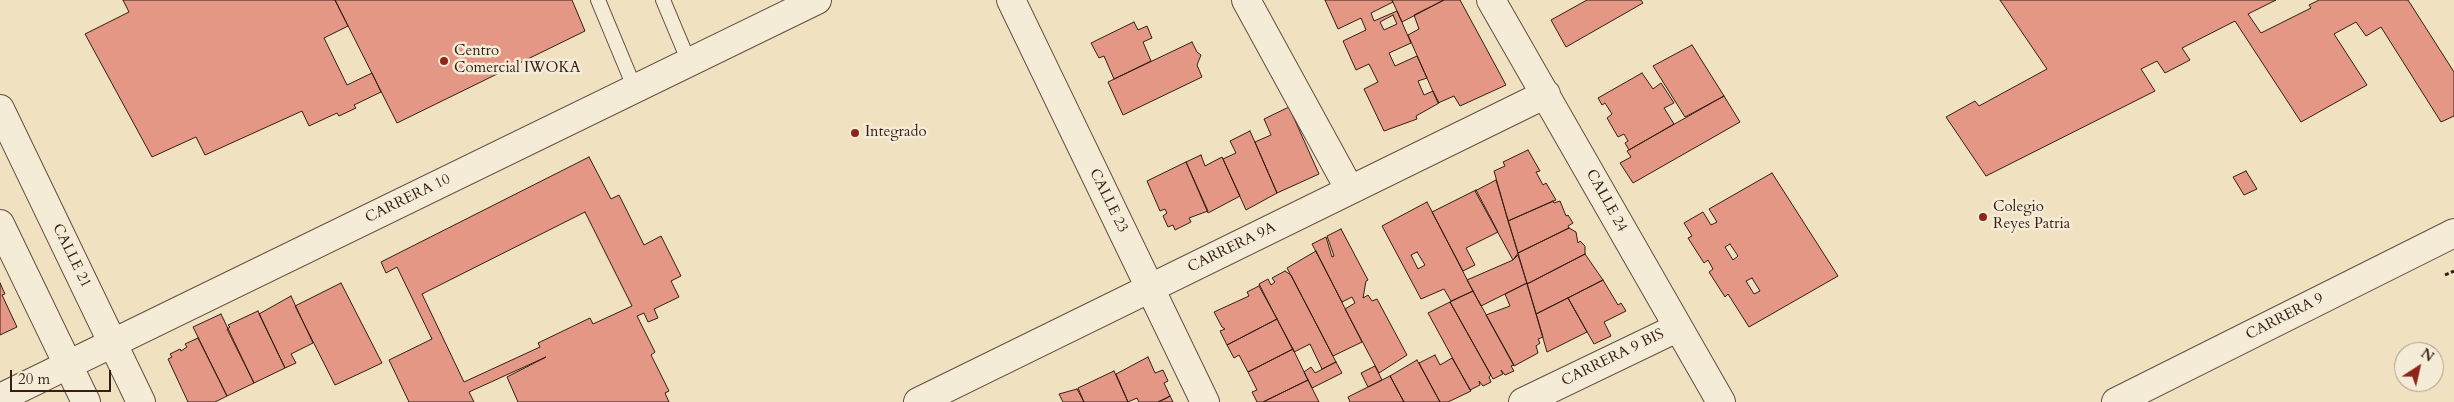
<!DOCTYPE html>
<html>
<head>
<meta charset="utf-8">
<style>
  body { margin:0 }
  #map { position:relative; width:2454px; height:402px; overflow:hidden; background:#f0e1c1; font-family:Cardo,serif }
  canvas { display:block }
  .north { position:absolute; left:2394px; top:342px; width:50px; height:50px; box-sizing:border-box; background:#f5ecd7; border:1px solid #a99a89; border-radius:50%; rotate:35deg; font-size:14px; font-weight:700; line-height:20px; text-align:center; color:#361e15 }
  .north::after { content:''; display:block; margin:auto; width:18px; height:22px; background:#8f2418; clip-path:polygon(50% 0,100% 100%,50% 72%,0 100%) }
  .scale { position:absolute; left:10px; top:370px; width:101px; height:22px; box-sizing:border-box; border:2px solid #361e15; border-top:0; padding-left:6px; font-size:15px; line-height:18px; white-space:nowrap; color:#361e15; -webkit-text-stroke:4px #f5ecd7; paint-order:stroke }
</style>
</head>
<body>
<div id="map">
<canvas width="2454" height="402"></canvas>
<div class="north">N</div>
<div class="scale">20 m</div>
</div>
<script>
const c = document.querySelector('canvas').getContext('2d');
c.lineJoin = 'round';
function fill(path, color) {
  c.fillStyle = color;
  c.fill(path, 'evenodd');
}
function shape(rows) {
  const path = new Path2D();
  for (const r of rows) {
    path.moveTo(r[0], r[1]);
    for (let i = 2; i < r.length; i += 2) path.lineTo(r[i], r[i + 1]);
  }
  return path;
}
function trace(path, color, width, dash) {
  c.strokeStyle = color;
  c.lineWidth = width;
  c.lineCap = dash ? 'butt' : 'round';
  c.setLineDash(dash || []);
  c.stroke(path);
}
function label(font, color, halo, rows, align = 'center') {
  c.font = font + ' Cardo,serif';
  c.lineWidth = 5;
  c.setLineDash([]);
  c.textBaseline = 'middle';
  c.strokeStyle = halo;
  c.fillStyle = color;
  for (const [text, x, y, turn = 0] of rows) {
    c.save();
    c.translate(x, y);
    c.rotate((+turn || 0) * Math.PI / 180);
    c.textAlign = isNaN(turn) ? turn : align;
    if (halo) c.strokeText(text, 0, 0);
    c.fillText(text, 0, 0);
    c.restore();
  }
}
const building = shape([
  [123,0,335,0,348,26,324,38,347,85,372,73,381,92,354,105,356,108,339,116,337,113,309,126,302,111,205,155,196,137,152,157,85,34,129,12,123,0],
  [335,0,572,0,585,31,397,123,335,0],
  [1325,0,1392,0,1393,2,1371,13,1374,21,1397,11,1411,43,1389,53,1395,66,1417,56,1427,78,1418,81,1424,95,1433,91,1439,103,1416,116,1417,119,1384,131,1364,89,1378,82,1369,64,1356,70,1343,41,1366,30,1361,18,1338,29,1325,0],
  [1393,15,1397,24,1384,30,1380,22,1393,15],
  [1392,0,1444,0,1402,22,1392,0],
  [1444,0,1460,0,1506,85,1460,106,1454,96,1438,103,1408,35,1419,29,1414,15,1444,0],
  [1587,0,1641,0,1643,3,1566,47,1551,20,1587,0],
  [2000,0,2276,0,2248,14,2261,33,2311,8,2309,5,2319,0,2408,0,2454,72,2454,116,2441,122,2381,27,2366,36,2356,22,2334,34,2367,85,2301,122,2235,21,2182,48,2190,60,2165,73,2157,61,2141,69,2155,91,1986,176,1946,117,1975,101,1979,106,2047,69,2000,0],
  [1134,22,1138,30,1147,26,1152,38,1143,42,1151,61,1114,79,1104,56,1099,58,1091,43,1134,22],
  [1192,42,1197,52,1201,55,1197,65,1202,77,1123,115,1108,82,1192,42],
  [1692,45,1724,96,1685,117,1653,66,1692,45],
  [1642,73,1653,89,1661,83,1674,103,1664,108,1674,124,1629,150,1625,143,1628,141,1624,134,1618,137,1607,118,1612,114,1605,103,1602,105,1598,98,1642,73],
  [1724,96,1740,122,1633,183,1620,163,1631,157,1627,151,1724,96],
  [1289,107,1319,174,1277,193,1255,142,1271,135,1264,119,1289,107],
  [1250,131,1277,193,1246,210,1223,159,1236,153,1230,141,1250,131],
  [1528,150,1540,171,1536,172,1543,185,1546,183,1556,200,1508,221,1494,171,1505,166,1503,162,1528,150],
  [1201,155,1205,166,1222,157,1240,196,1208,213,1186,162,1201,155],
  [589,157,611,199,619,195,644,245,661,236,681,276,671,281,679,297,654,309,658,318,648,322,644,313,637,316,655,352,651,355,669,391,665,393,669,402,518,402,507,377,546,357,469,392,474,402,409,402,389,360,432,339,397,267,386,273,381,262,589,157],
  [585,212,632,306,593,324,590,318,538,343,540,347,464,382,422,294,585,212],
  [1186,162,1208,211,1189,218,1191,222,1175,230,1173,225,1168,227,1163,216,1167,213,1165,209,1160,211,1147,181,1186,162],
  [2246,171,2257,189,2244,195,2233,177,2246,171],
  [1772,173,1838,276,1749,327,1728,294,1725,297,1709,272,1713,269,1708,260,1704,263,1688,238,1692,236,1684,223,1703,212,1711,225,1717,222,1709,209,1772,173],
  [1730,244,1738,256,1733,260,1725,247,1730,244],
  [1752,278,1760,291,1754,294,1746,281,1752,278],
  [1496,180,1518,253,1513,260,1475,191,1496,180],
  [1476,190,1498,232,1466,248,1475,265,1463,271,1432,212,1476,190],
  [1553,201,1554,203,1560,201,1566,216,1568,215,1573,223,1568,226,1569,228,1518,253,1508,221,1553,201],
  [1427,202,1473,291,1451,301,1444,289,1421,299,1382,226,1427,202],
  [1417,252,1425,265,1418,269,1411,255,1417,252],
  [1569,228,1576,232,1578,243,1580,241,1585,246,1585,254,1527,284,1518,253,1569,228],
  [1341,229,1368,280,1366,281,1363,298,1368,295,1372,301,1377,299,1407,355,1379,373,1345,309,1355,303,1352,297,1342,302,1312,244,1326,237,1332,257,1334,256,1327,236,1341,229],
  [1316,251,1362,342,1333,356,1287,268,1316,251],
  [1585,254,1603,280,1536,314,1527,284,1585,254],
  [1518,255,1527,283,1481,306,1467,280,1513,260,1518,255],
  [1285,271,1291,275,1336,362,1322,369,1310,344,1294,352,1259,284,1268,279,1271,285,1275,282,1272,278,1285,271],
  [1603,280,1618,305,1621,303,1626,311,1604,322,1611,336,1594,344,1568,298,1603,280],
  [0,283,5,294,2,295,17,327,0,335,0,283],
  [341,283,382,363,335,385,295,306,341,283],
  [1527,283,1543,337,1538,339,1540,343,1536,346,1538,353,1514,366,1486,315,1510,306,1505,294,1527,283],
  [1259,286,1277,319,1227,345,1220,331,1225,329,1222,327,1214,312,1249,296,1247,292,1259,286],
  [1473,291,1514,365,1511,366,1514,371,1505,375,1501,370,1503,374,1493,379,1450,302,1473,291],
  [291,296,313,343,291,354,296,363,285,368,259,314,291,296],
  [1568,298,1587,332,1547,352,1536,314,1568,298],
  [1450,302,1491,375,1489,377,1491,382,1483,386,1479,381,1480,385,1470,390,1428,313,1450,302],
  [258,311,285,368,254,383,227,329,230,327,228,325,258,311],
  [221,314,254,383,227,396,193,327,221,314],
  [1277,319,1293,349,1248,372,1239,355,1234,358,1227,345,1277,319],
  [198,338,227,396,215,402,188,402,168,359,172,357,170,354,180,349,181,351,187,347,185,344,198,338],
  [1293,349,1308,380,1263,402,1257,402,1252,392,1257,390,1248,372,1293,349],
  [1435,355,1440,365,1452,358,1471,391,1448,402,1440,402,1419,363,1435,355],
  [1148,357,1155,373,1163,370,1168,381,1164,383,1170,396,1158,402,1139,402,1137,398,1128,402,1116,374,1148,357],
  [1417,360,1423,371,1440,402,1404,402,1390,376,1417,360],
  [1336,362,1342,373,1312,388,1304,372,1311,367,1315,373,1336,362],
  [1375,366,1382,380,1368,387,1361,373,1375,366],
  [1114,371,1128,402,1084,402,1078,388,1114,371],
  [1390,376,1404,402,1350,402,1348,397,1390,376],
  [1308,380,1319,402,1263,402,1308,380],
  [1077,389,1084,402,1063,402,1059,394,1077,389],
  [1170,396,1173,402,1158,402,1167,398,1170,396]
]);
fill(building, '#e49785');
trace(building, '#361e15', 1);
const service = shape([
  [598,0,635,89],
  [663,0,689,62]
]);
const minor = shape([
  [1011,0,1205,402],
  [1246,0,1350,190],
  [1491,0,1721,402],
  [0,398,817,0],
  [918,402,1546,94],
  [1523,402,1677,328],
  [2116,402,2454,233]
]);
const tertiary = shape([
  [0,109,141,402],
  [0,224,86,402]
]);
trace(service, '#644f40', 16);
trace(minor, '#644f40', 30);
trace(tertiary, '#644f40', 30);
trace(shape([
  [2445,275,2454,271]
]), '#361e15', 3, [4, 2.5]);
trace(service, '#f5ecd7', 14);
trace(minor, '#f5ecd7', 28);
trace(tertiary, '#f5ecd7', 28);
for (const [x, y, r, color] of [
  [444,61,5,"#8f2418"],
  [855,133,5,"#8f2418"],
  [1983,217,5,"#8f2418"]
]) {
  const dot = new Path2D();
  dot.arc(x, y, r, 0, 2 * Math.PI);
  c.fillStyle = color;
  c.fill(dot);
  trace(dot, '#f5ecd7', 2);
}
label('15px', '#361e15', '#f5ecd7', [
  ["Centro",454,52],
  ["Comercial IWOKA",454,69],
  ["Integrado",865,133],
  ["Colegio",1993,208],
  ["Reyes Patria",1993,225]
], 'left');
label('15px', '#361e15', '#f5ecd7', [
  ["CARRERA 10",408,199,-26],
  ["CALLE 23",1108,201,64],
  ["CALLE 24",1606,201,61],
  ["CARRERA 9A",1232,248,-26],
  ["CALLE 21",71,256,64],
  ["CARRERA 9",2285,317,-27],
  ["CARRERA 9 BIS",1613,358,-26]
]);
</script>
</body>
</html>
